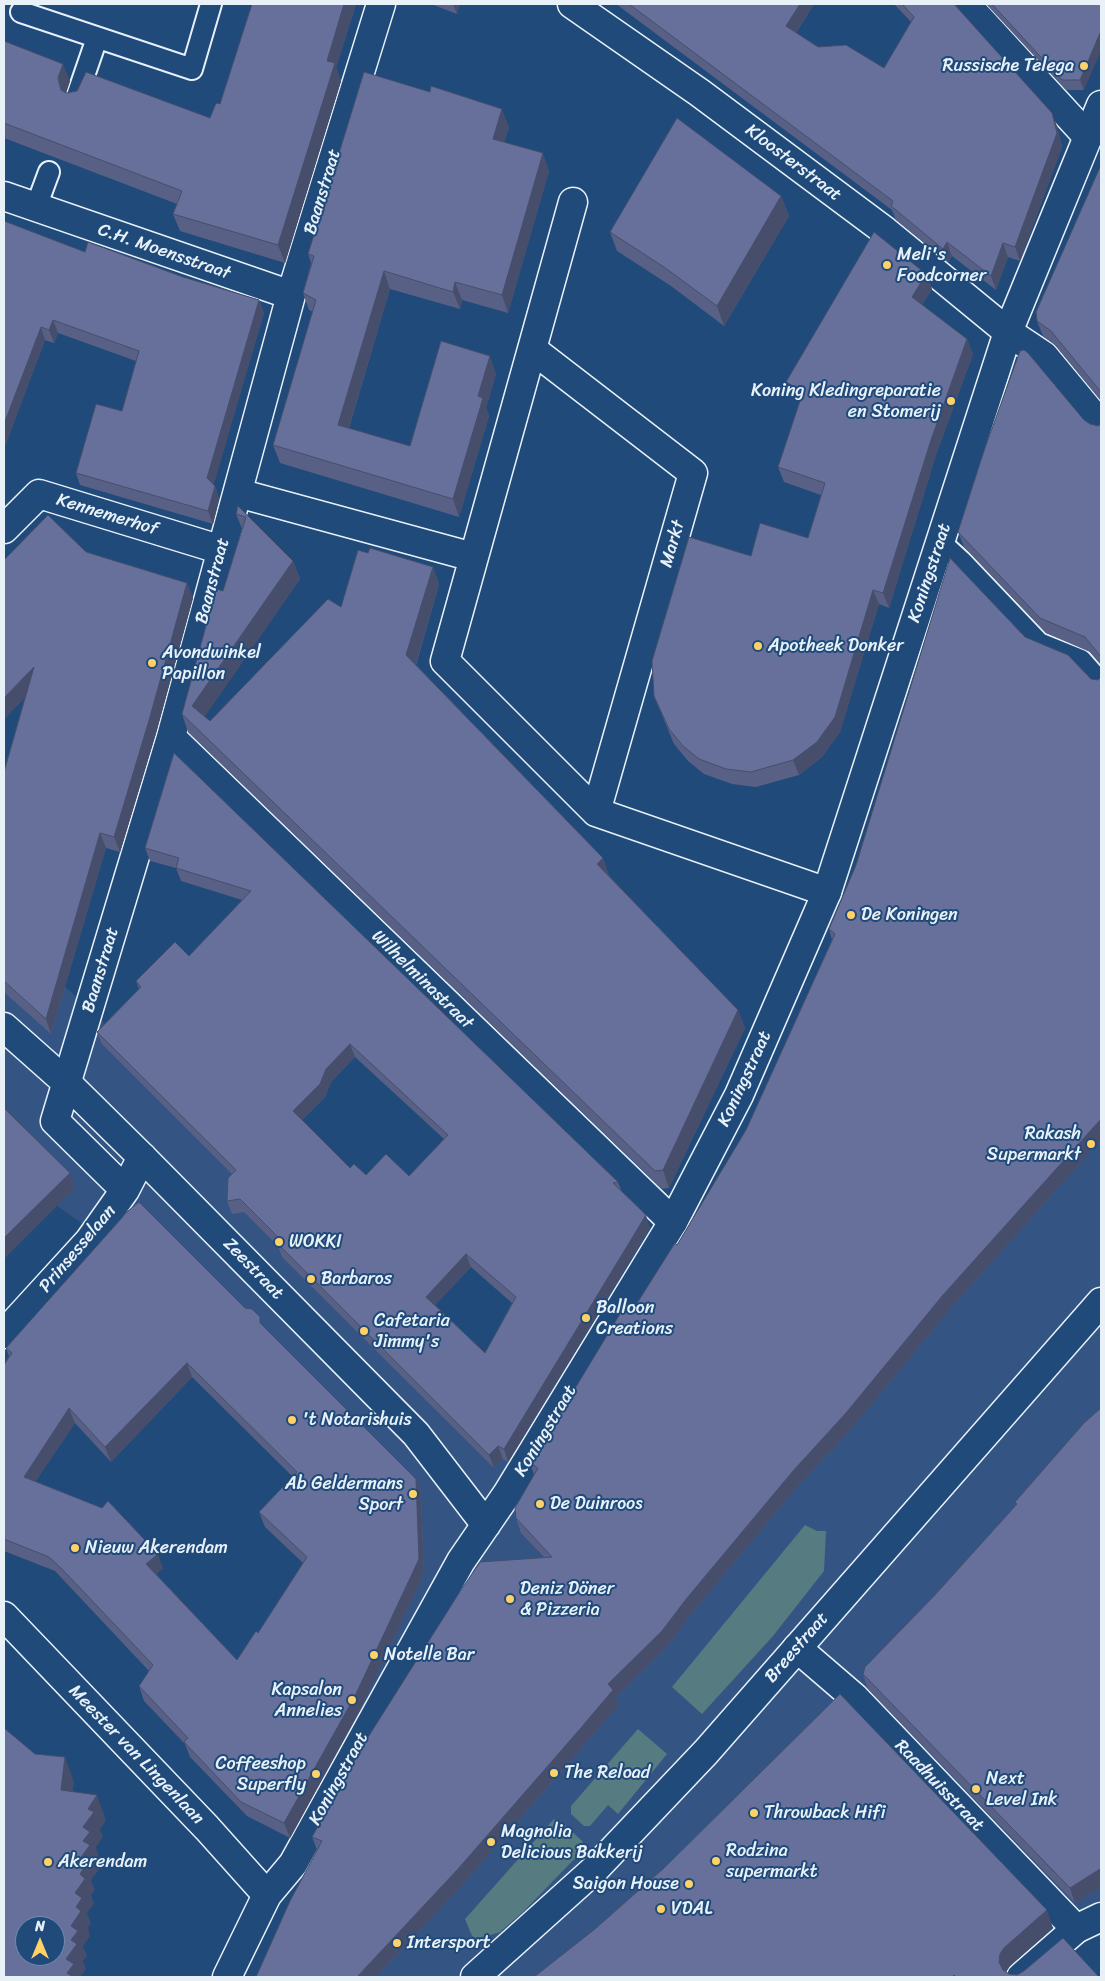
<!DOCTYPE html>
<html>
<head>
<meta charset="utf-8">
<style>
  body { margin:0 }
  #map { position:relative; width:1105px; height:1981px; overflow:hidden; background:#1f4a7a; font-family:Sriracha,sans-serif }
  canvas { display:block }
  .frame { position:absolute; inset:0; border:5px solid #e8f1f8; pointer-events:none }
  .north { position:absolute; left:15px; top:1916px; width:50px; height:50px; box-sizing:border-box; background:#1f4a7a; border:1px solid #6f8dac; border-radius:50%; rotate:0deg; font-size:14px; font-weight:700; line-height:20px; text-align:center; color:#e8f1f8 }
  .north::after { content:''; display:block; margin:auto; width:18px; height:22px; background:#ffd166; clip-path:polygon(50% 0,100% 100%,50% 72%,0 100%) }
</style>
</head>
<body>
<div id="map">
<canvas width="1105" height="1981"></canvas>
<div class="frame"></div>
<div class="north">N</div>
</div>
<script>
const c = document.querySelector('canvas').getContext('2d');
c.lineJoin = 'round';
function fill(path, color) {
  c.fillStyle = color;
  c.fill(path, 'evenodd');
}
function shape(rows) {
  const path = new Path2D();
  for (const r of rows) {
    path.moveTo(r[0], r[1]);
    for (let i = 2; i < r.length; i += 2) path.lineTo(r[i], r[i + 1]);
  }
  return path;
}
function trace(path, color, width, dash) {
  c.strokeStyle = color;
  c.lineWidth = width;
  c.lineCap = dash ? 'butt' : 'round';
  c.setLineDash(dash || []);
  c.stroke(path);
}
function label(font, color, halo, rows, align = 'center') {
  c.font = font + ' Sriracha,sans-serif';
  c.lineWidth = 4;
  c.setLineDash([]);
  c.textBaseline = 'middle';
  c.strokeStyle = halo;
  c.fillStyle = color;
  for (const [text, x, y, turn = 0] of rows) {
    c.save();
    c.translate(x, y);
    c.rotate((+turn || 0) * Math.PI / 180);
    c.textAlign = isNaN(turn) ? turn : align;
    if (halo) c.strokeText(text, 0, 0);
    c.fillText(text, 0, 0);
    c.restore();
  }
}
fill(shape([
  [4,929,240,1151,533,1467,1101,1000,1101,1938,1038,1922,639,1977,314,1977,388,1884,281,1787,394,1513,132,1259,4,1168]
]), '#345584');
fill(shape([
  [805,1525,817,1531,826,1531,824,1571,773,1636,702,1714,672,1687],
  [638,1729,667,1754,618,1814,608,1805,590,1826,584,1826,571,1814,571,1806],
  [554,1819,563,1823,582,1841,585,1848,523,1912,500,1932,478,1939,472,1936,465,1919]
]), '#567b80');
const service = shape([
  [21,12,192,69,211,4],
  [76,99,97,38],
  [36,207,49,172],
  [940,542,962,562,1039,643,1081,660,1101,683]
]);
const pedestrian = shape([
  [1008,332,1044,356,1101,425],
  [797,1648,854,1697,1076,1929]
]);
const minor = shape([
  [572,4,700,93,885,231,1008,332],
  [966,4,1088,137],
  [4,196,291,295],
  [532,349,573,202],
  [238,493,473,557],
  [4,529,39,494,222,550],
  [171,737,673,1222],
  [596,812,445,661,532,349,693,473,596,812,827,892],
  [125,1190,55,1121,171,737,291,295,381,4],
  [4,1334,89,1241,125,1190,142,1157],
  [4,1616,207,1828,267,1895],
  [475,1977,594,1870,706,1752,1101,1302],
  [1021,1977,1076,1929,1101,1917]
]);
const tertiary = shape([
  [4,1027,67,1083,142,1157,416,1434,486,1525],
  [227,1977,267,1895,293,1864,461,1561,507,1494,673,1222,739,1095,827,892,1008,332,1101,105]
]);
trace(service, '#e8f1f8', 24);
trace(pedestrian, '#e8f1f8', 31);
trace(minor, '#e8f1f8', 31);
trace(tertiary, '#e8f1f8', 31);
trace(service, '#1f4a7a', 20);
trace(pedestrian, '#1f4a7a', 28);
trace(minor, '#1f4a7a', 28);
trace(tertiary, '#1f4a7a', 28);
fill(shape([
  [252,4,356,4,336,68,341,81,285,263,180,231,173,214,177,204,4,138,4,41,70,81,66,93,210,118,220,104],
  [431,4,460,4,457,14],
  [616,4,814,4,796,33,818,47,884,68,911,22,894,4,954,4,1057,126,1062,147,1020,261,1008,257,996,290,952,256,948,262,896,220,892,210],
  [986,4,1061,4,1084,90,1066,90],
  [509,127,504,142,549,171,508,313,462,300,460,309,390,289,349,428,410,446,496,374,486,408,489,416,459,517,280,463,273,445,313,312,309,310,303,293,311,263,308,254],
  [1101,165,1101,401,1056,346,1043,336,1037,321],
  [781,196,789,216,724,326,671,286,617,251,610,232],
  [4,221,85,252,183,277,259,300,264,313,213,485,215,486,219,499,213,524,80,485,76,473,122,411,136,361,58,333,54,343,45,340,4,449],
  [926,274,932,289,922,305,967,339,973,354,936,455,889,608,879,604,840,732,822,757,799,775,756,787,732,784,704,774,688,761,674,744,654,696,751,556,808,538,821,495,784,482,778,467,800,402,791,397,786,382],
  [1084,420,1090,424,1098,426,1101,424,1101,665,1090,652,1046,633,964,547,958,532],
  [238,506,293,561,300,579,204,717,210,721,341,607,368,553,433,567,439,585,416,665,603,858,609,876,738,1010,745,1028,669,1188,662,1189,188,732,182,714,223,591,242,529,236,514],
  [86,552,187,583,193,598,156,733,120,852,106,848,51,1034,4,992,4,772,25,697,4,719],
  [1025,637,1091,679,1098,680,1101,677,1101,1140,949,1310,852,1428,798,1486,692,1613,668,1645,616,1697,619,1705,585,1744,463,1884,376,1977,256,1977,317,1850,312,1837,544,1557,521,1533,516,1518,534,1475,530,1463,677,1245,746,1130,832,940,829,929],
  [174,753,618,1182,621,1190,650,1228,508,1462,503,1459,494,1468,282,1257,278,1246,244,1212,232,1214,227,1201,232,1174,102,1044,97,1032,139,989,136,981,189,956,242,900,181,881,176,868,150,861,145,848],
  [355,1057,444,1139,409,1176,366,1175,350,1168,302,1120,325,1097,331,1082],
  [471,1267,512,1303,485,1353,435,1305],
  [264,1327,416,1479,421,1493,424,1574,360,1710,290,1838,247,1816,190,1757,185,1744,144,1701,139,1686,149,1671,55,1571,4,1551,4,1365,9,1356,6,1348],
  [192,1377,293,1477,259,1512,265,1527,303,1563,258,1633,237,1660,156,1574,163,1568,35,1482,75,1423,111,1462],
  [1101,1408,1101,1887,1075,1903,868,1689,863,1674,934,1596,1016,1505,1015,1502]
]), '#586085');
fill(shape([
  [344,4,356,4,336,68,341,81,285,263,278,245,327,61],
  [453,4,460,4,457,14],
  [800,4,814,4,791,40,786,26],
  [1101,31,1101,51,1084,90,1080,80],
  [63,64,70,81,65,96,61,90,58,78],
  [502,109,509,127,500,157,493,139],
  [1052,113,1057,126,1062,147,1020,261,1015,247],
  [543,153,549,171,508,313,502,295],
  [781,196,789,216,724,326,717,306],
  [947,242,952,256,948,262,943,249],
  [1003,243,1008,257,996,290,991,276],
  [384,271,390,289,344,443,338,425],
  [926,274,932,289,917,312,912,297],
  [455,282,462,300,460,309,453,292],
  [259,300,264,313,212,491,207,478],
  [53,320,58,333,54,343,49,330],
  [41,327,45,340,4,449,4,424],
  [967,339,973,354,936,455,889,608,883,593,931,440],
  [490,356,496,374,486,408,489,416,459,517,453,499,478,396],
  [215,486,219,499,213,524,208,511],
  [293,561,300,579,199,725,192,706],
  [433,567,439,585,413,673,406,655],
  [187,583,193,598,156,733,120,852,114,837],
  [873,590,879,604,840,732,822,757,799,775,793,760],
  [34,667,40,683,4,719,4,698],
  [100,833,106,848,51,1034,46,1019],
  [603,858,609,877,597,864],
  [738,1010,745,1028,669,1188,663,1170],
  [350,1044,355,1057,331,1082,325,1097,298,1124,293,1111,326,1069],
  [1101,1119,1101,1140,949,1310,852,1428,798,1486,692,1613,668,1645,616,1697,619,1705,585,1744,463,1884,376,1977,357,1977,608,1684,687,1598,793,1471,943,1295],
  [70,1173,75,1188,4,1259,4,1238],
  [646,1215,650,1228,508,1462,504,1449],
  [466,1254,471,1267,430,1310,426,1297],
  [187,1363,192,1377,111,1462,105,1447],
  [69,1408,75,1423,29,1491,24,1477],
  [498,1446,503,1459,494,1468,489,1455],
  [416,1479,421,1493,424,1574,360,1710,290,1838,284,1823],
  [158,1554,163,1568,151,1578,146,1564],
  [65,1757,74,1782,70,1815,61,1790],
  [97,1795,106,1820,100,1830,103,1837,96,1847,99,1857,96,1861,99,1870,91,1880,95,1890,91,1895,94,1904,87,1913,91,1923,88,1928,90,1936,83,1946,87,1956,83,1961,86,1969,80,1977,69,1977,67,1973,66,1959,71,1940,71,1926,76,1907,75,1893,80,1874,79,1860,83,1841,83,1827,88,1809],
  [1100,1869,1101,1872,1101,1887,1075,1903,1070,1888],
  [1047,1910,1053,1928,1010,1966,1006,1972,1006,1977,999,1962,1000,1954,1004,1948]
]), '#474e6c');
const building = shape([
  [252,4,344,4,327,61,335,63,278,245,173,214,182,191,4,123,4,41,63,64,58,78,61,90,66,93,77,91,86,72,210,118,216,103,220,104,252,4],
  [629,4,800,4,786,26,818,47,846,45,884,68,914,17,902,4,954,4,1052,113,1057,133,1015,247,1003,243,991,276,947,242,943,249,891,206,893,201,629,4],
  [992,4,1061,4,1062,5,1062,4,1101,4,1101,31,1080,80,1062,80,992,4],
  [364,72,430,92,431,86,502,109,493,139,543,153,502,295,455,282,453,292,384,271,338,425,410,446,441,341,490,356,478,396,483,398,453,499,273,445,316,300,303,293,314,256,308,254,364,72],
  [677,118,781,196,717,306,664,267,610,232,677,118],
  [1101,165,1101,392,1051,331,1037,321,1036,312,1101,165],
  [4,221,85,252,88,242,183,277,259,300,207,478,215,486,208,511,76,473,96,404,122,411,139,351,53,320,49,330,41,327,4,424,4,221],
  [874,232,926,274,912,297,967,339,931,440,883,593,873,590,835,717,817,742,793,760,751,772,726,769,699,759,683,746,669,729,654,696,652,661,689,537,751,556,760,523,808,538,825,483,778,467,803,392,786,382,874,232],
  [1024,350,1028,353,1084,420,1090,424,1098,426,1101,424,1101,657,1085,637,1040,618,958,532,985,448,1020,351,1024,350],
  [238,506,293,561,192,706,210,721,328,599,341,607,358,550,368,553,370,548,433,567,406,655,603,858,597,864,738,1010,663,1170,655,1171,182,714,216,589,223,591,246,517,236,514,238,506],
  [48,515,86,552,187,583,150,717,114,837,100,833,46,1019,4,981,4,772,34,667,4,698,4,560,48,515],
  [950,558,1025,637,1068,655,1091,679,1098,680,1101,677,1101,1119,943,1295,846,1413,793,1471,687,1598,662,1631,608,1684,613,1690,580,1729,458,1869,357,1977,256,1977,290,1901,322,1841,312,1837,365,1742,461,1590,480,1562,552,1557,516,1518,515,1508,538,1468,530,1463,626,1304,634,1308,675,1243,677,1245,746,1130,835,934,829,929,856,865,950,558],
  [174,753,618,1182,613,1183,646,1215,504,1449,498,1446,489,1455,278,1244,281,1240,240,1199,227,1201,228,1178,236,1170,97,1032,141,987,136,981,175,942,189,956,251,891,176,868,179,858,145,848,174,753],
  [350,1044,448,1135,409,1176,386,1154,366,1175,354,1164,350,1168,293,1111,320,1084,326,1069,350,1044],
  [466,1254,516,1297,485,1353,426,1297,466,1254],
  [4,1108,70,1173,4,1238,4,1108],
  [139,1202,245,1308,252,1309,260,1317,260,1323,416,1479,419,1559,355,1696,284,1823,241,1802,184,1742,188,1738,139,1686,153,1665,62,1569,49,1557,4,1539,4,1365,12,1353,6,1348,128,1211,139,1202],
  [187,1363,297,1472,259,1512,307,1557,258,1633,256,1631,237,1660,146,1564,158,1554,108,1501,102,1508,24,1477,69,1408,105,1447,187,1363],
  [1101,1408,1101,1871,1100,1869,1070,1888,863,1674,865,1667,934,1596,1017,1504,1015,1502,1084,1423,1101,1408],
  [840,1694,1047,1910,1004,1948,1000,1954,999,1962,1003,1970,1009,1974,1017,1975,1024,1971,1063,1938,1099,1977,956,1977,954,1975,952,1977,534,1977,595,1929,664,1868,840,1694],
  [4,1728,35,1754,65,1757,61,1790,97,1795,88,1809,94,1812,83,1827,90,1832,83,1841,90,1845,79,1860,86,1865,80,1874,85,1879,75,1893,82,1898,76,1907,81,1911,71,1926,78,1931,71,1940,77,1944,66,1959,74,1964,67,1973,73,1977,4,1977,4,1728],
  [25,1926,55,1926,55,1956,25,1956,25,1926]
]);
fill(building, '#66709b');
trace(building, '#474e6c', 1);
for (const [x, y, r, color] of [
  [1084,66,5,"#ffd166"],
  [887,265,5,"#ffd166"],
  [951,401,5,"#ffd166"],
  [758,646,5,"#ffd166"],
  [152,663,5,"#ffd166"],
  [851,915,5,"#ffd166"],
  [1091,1144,5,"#ffd166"],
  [279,1242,5,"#ffd166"],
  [311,1279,5,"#ffd166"],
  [586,1318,5,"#ffd166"],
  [364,1331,5,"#ffd166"],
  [292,1420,5,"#ffd166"],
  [413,1494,5,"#ffd166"],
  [540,1504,5,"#ffd166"],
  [75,1548,5,"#ffd166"],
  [510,1599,5,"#ffd166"],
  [374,1655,5,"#ffd166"],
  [352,1700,5,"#ffd166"],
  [554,1773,5,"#ffd166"],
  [316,1774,5,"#ffd166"],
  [976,1789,5,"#ffd166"],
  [754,1813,5,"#ffd166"],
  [491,1842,5,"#ffd166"],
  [716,1861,5,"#ffd166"],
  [48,1862,5,"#ffd166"],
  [689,1884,5,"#ffd166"],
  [661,1909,5,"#ffd166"],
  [397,1943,5,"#ffd166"]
]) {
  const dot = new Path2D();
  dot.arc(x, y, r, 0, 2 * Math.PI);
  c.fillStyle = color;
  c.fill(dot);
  trace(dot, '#1f4a7a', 2);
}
label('18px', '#e8f1f8', '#1f4a7a', [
  ["Russische Telega",1074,66,"right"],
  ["Meli's",897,255],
  ["Foodcorner",897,276],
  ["Koning Kledingreparatie",941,391,"right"],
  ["en Stomerij",941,412,"right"],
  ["Apotheek Donker",768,646],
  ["Avondwinkel",162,653],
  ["Papillon",162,674],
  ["De Koningen",861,915],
  ["Rakash",1081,1134,"right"],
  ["Supermarkt",1081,1155,"right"],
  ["WOKKI",289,1242],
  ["Barbaros",321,1279],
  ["Balloon",596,1308],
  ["Creations",596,1329],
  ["Cafetaria",374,1321],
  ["Jimmy's",374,1342],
  ["'t Notarishuis",302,1420],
  ["Ab Geldermans",403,1484,"right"],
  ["Sport",403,1505,"right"],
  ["De Duinroos",550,1504],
  ["Nieuw Akerendam",85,1548],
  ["Deniz Döner",520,1589],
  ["& Pizzeria",520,1610],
  ["Notelle Bar",384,1655],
  ["Kapsalon",342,1690,"right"],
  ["Annelies",342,1711,"right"],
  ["Coffeeshop",306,1764,"right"],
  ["Superfly",306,1785,"right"],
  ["The Reload",564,1773],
  ["Next",986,1779],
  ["Level Ink",986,1800],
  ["Throwback Hifi",764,1813],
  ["Magnolia",501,1832],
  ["Delicious Bakkerij",501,1853],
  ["Rodzina",726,1851],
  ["supermarkt",726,1872],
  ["Akerendam",58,1862],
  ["Saigon House",679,1884,"right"],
  ["VDAL",671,1909],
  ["Intersport",407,1943]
], 'left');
label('18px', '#e8f1f8', '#1f4a7a', [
  ["Kloosterstraat",793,163,37],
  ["Baanstraat",323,192,-73],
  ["C.H. Moensstraat",164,252,19],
  ["Kennemerhof",107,515,17],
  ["Markt",673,544,-74],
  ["Koningstraat",930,573,-72],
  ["Baanstraat",213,581,-75],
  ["Baanstraat",101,970,-73],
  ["Wilhelminastraat",422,980,44],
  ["Koningstraat",745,1079,-65],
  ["Prinsesselaan",78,1249,-50],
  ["Zeestraat",253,1269,46],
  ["Koningstraat",546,1431,-59],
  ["Breestraat",797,1648,-49],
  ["Meester van Lingenlaan",136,1755,46],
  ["Koningstraat",339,1779,-61],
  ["Raadhuisstraat",939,1786,46]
]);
</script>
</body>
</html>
